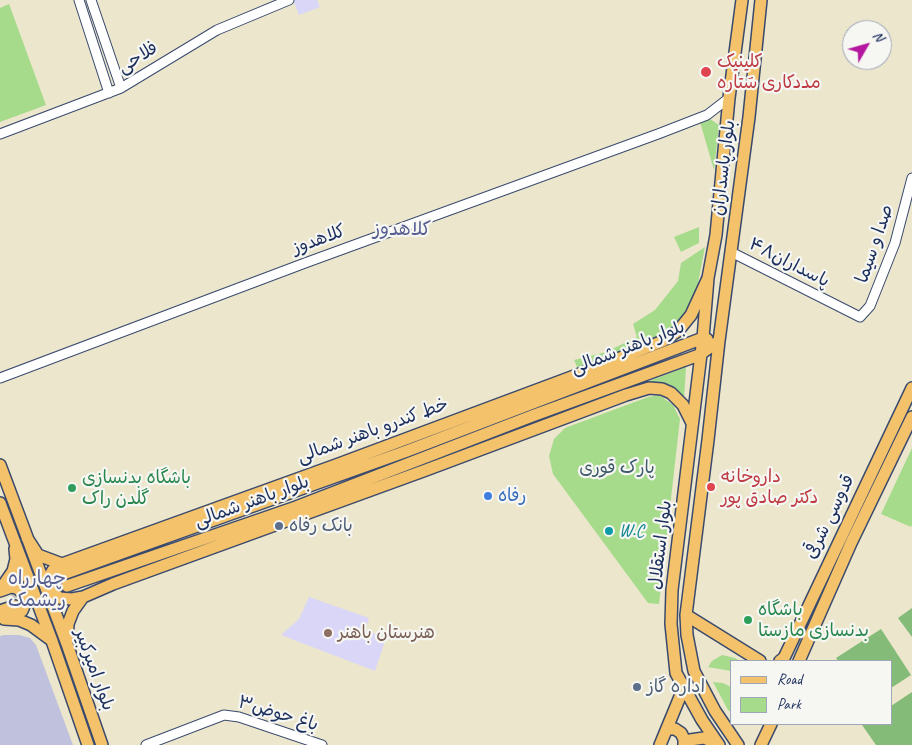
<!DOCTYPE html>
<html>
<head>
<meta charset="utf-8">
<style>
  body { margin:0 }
  #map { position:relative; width:912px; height:745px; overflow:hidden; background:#ebe6cc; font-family:Caveat,sans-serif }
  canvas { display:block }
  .legend { position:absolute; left:730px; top:660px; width:162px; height:65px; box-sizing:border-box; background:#f6f6f2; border:1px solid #9ea6b7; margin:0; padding:6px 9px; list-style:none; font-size:15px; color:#1b2f5e }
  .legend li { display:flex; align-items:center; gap:10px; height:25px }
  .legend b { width:25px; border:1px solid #9ea6b7 }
  .north { position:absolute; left:842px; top:20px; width:50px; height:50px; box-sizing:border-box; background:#f6f6f2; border:1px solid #9ea6b7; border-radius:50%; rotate:52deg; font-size:14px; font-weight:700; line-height:20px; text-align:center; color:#1b2f5e }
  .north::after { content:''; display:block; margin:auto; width:18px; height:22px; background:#b5179e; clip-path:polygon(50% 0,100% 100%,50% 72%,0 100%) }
</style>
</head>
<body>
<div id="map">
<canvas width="912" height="745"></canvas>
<ul class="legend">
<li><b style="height:6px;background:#f3c26a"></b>Road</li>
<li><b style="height:14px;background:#a6db8c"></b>Park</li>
</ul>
<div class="north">N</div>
</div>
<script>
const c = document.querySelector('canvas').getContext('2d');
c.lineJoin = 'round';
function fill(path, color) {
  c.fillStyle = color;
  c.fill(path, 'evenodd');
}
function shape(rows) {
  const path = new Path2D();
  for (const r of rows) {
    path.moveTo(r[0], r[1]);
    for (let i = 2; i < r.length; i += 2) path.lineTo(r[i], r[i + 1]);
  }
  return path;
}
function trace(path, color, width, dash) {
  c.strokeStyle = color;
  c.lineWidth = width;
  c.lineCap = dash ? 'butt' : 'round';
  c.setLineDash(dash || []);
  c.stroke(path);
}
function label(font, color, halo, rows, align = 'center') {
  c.font = font + ' Caveat,"Playpen Sans Arabic",sans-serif';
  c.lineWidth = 4.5;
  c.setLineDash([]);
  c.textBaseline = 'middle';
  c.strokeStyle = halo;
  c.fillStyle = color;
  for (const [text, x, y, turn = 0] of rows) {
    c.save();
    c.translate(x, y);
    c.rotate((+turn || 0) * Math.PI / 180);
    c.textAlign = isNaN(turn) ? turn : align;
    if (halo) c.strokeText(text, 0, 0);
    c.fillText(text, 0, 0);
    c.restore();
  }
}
fill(shape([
  [293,0,317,0,320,7,299,15],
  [309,597,369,618,365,630,386,638,375,671,281,635,299,619]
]), '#dad6f7');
fill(shape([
  [3,635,19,635,30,638,36,645,73,745,0,745,0,636]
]), '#c0c2dd');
fill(shape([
  [9,4,46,105,0,122,0,8],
  [710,119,719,125,714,170,700,122],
  [699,227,699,243,681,252,674,237],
  [705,247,698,283,692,301,675,327,665,335,578,369,574,360,606,352,637,337,633,324,655,310,678,281,681,263],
  [686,367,684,399,667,389,623,391],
  [659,395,673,405,680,419,659,604,648,603,553,474,549,456,554,439,565,428,648,397],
  [912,448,912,525,911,527,881,514],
  [722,655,735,658,740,661,731,661,731,671,708,667,712,661],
  [713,682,723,683,731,687,731,712,728,710]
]), '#a6db8c');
fill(shape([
  [912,608,912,637,898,618],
  [881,629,911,675,891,688,891,661,838,661,836,658],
  [912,692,912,745,876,745,862,725,891,724,891,706]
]), '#84bb78');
trace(shape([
  [11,594,63,574]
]), '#c1c1b6', 11, [11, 5.5]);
const minor = shape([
  [79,0,109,93],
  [91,0,121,88],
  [0,134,121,88,217,30,289,0],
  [731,252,860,317,870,306,895,243,912,178],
  [0,378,305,263,658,134,707,115,729,98],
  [146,745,224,715,239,717,322,745]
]);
const major = shape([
  [0,465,67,644,102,745],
  [0,503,52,641,88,745],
  [27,538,38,555,62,564,336,465,577,375,663,341,678,331,691,315,708,278],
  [62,564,53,570,49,577,52,590,59,598,72,599,83,597],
  [63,574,407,451,703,338,707,339],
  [67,586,296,507,532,416,699,355,719,341],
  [0,590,13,571,16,559,15,549],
  [0,591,11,587,17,588,25,595,26,601,22,611,4,619],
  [0,611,15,606],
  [686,615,760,661],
  [4,619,19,620,31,625,50,639],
  [67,644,68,624,73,611,83,597,113,584,426,470,626,395,649,388,662,389,671,393,683,405,692,423],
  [780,661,784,658,912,388],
  [799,661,851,543,912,417],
  [668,729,675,729,681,733,684,739,684,745],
  [660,745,684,687],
  [684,745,690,740,704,738,718,744],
  [719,745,702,720,676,673,671,624,672,590,703,338,708,278,716,235,729,98,742,0],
  [738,745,715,711,694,671,687,635,686,615,708,440,719,341,749,117,761,0],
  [761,745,771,724]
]);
trace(minor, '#3a4a6e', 11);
trace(major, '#3a4a6e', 14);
trace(minor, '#fff', 9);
trace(major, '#f3c26a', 11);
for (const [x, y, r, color] of [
  [706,72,6,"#e0444e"],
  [711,487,5,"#e0444e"],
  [72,488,5,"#2e9e5b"],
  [488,496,5,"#3f7fe0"],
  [279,526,5,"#5c6f8a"],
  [609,531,5,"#0f9aa8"],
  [748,620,5,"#2e9e5b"],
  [328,633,5,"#8d6e63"],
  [637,687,5,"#5c6f8a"]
]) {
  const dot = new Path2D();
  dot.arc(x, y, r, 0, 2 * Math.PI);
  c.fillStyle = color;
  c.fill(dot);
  trace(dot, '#f6f6f2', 2);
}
label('18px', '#1b2f5e', '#f6f6f2', [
  ["فلاحی",138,58,-32],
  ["بلوار پاسداران",724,168,-83],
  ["کلاهدوز",319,240,-20],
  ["صدا و سیما",875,244,-71],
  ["پاسداران۴۸",789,263,27],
  ["بلوار باهنر شمالی",628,348,-21],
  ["خط کندرو باهنر شمالی",373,431,-20],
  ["بلوار باهنر شمالی",252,502,-20],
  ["قدوسی شرقی",830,517,-64],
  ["بلوار استقلال",661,545,-83],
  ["بلوار امیرکبیر",94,670,70],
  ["باغ حوض۳",278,714,17]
]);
label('18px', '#be3a42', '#f6f6f2', [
  ["کلینیک",717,62],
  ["مددکاری سَتاره",717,83],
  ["داروخانه",721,477],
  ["دکتر صادق پور",721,498]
], 'left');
label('18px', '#3e5a6a', '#f6f6f2', [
  ["پارک قوری",617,468]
]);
label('18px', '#27864d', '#f6f6f2', [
  ["باشگاه بدنسازی",82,478],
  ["گلدن راک",82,499],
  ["باشگاه",758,610],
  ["بدنسازی مازستا",758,631]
], 'left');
label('18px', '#366cbe', '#f6f6f2', [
  ["رفاه",498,496]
], 'left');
label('18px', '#4e5e75', '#f6f6f2', [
  ["بانک رفاه",289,526],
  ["اداره گاز",647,687]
], 'left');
label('18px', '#0d838f', '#f6f6f2', [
  ["W.C",619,531]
], 'left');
label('18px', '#785e54', '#f6f6f2', [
  ["هنرستان باهنر",338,633]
], 'left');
label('19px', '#555d91', '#f6f6f2', [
  ["کلاهدوز",402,230],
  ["چهارراه",37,579],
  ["ریشمک",37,601]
]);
</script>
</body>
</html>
